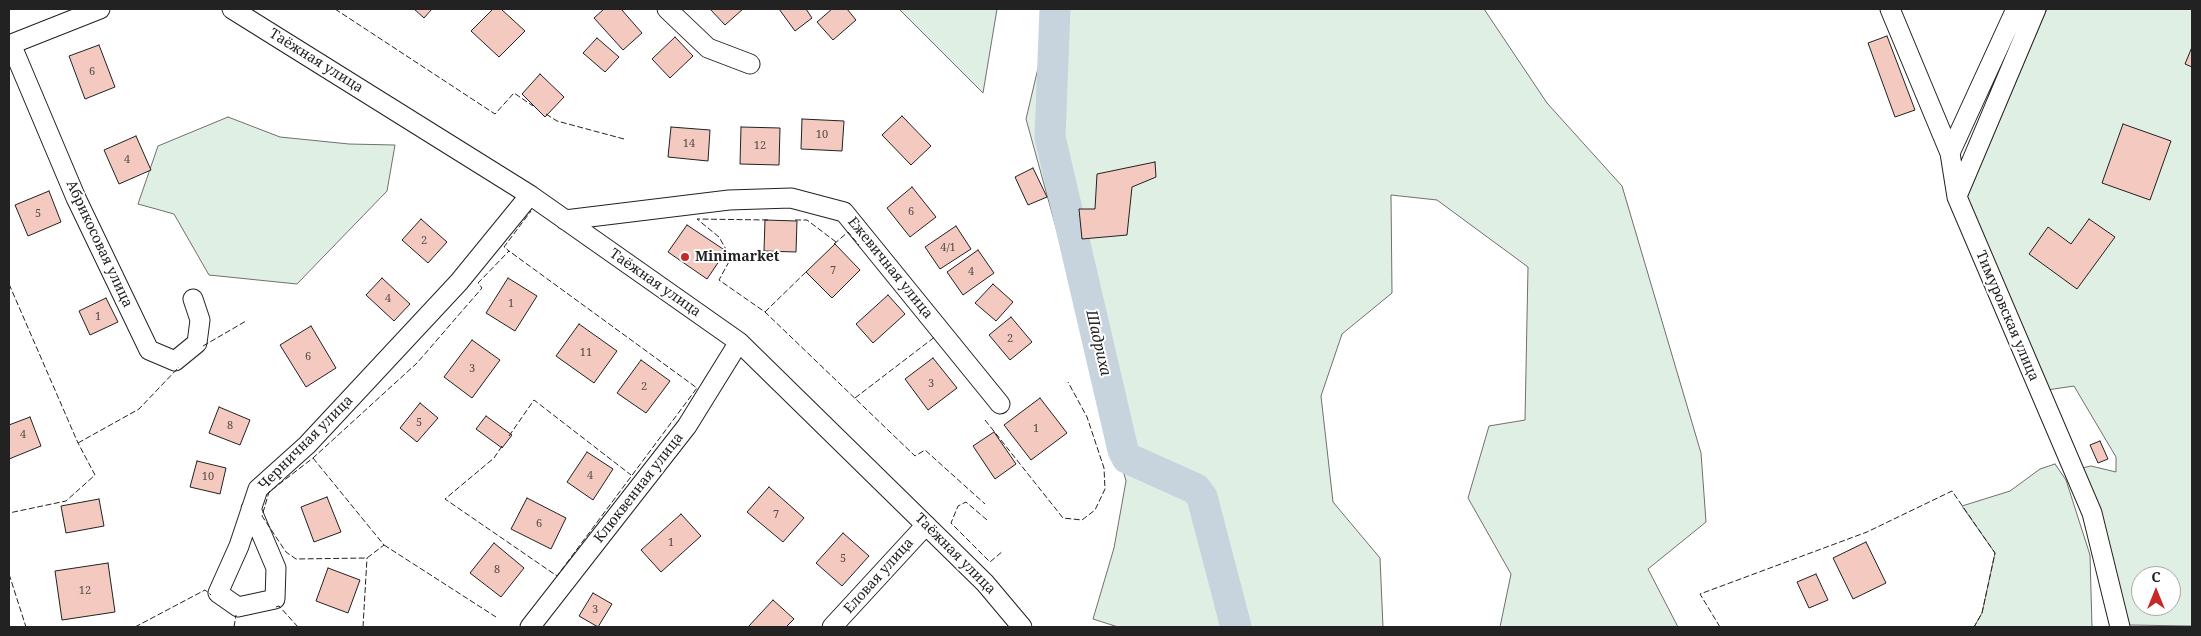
<!DOCTYPE html>
<html>
<head>
<meta charset="utf-8">
<style>
  body { margin:0 }
  #map { position:relative; width:2201px; height:636px; overflow:hidden; background:#fff; font-family:"Noto Serif",serif }
  canvas { display:block }
  .frame { position:absolute; inset:0; border:10px solid #222; pointer-events:none }
  .north { position:absolute; left:2131px; top:566px; width:50px; height:50px; box-sizing:border-box; background:#fff; border:1px solid #a7a7a7; border-radius:50%; rotate:0deg; font-size:14px; font-weight:700; line-height:20px; text-align:center; color:#222 }
  .north::after { content:''; display:block; margin:auto; width:18px; height:22px; background:#c62828; clip-path:polygon(50% 0,100% 100%,50% 72%,0 100%) }
</style>
</head>
<body>
<div id="map">
<canvas width="2201" height="636"></canvas>
<div class="frame"></div>
<div class="north">С</div>
</div>
<script>
const c = document.querySelector('canvas').getContext('2d');
c.lineJoin = 'round';
function fill(path, color) {
  c.fillStyle = color;
  c.fill(path, 'evenodd');
}
function shape(rows) {
  const path = new Path2D();
  for (const r of rows) {
    path.moveTo(r[0], r[1]);
    for (let i = 2; i < r.length; i += 2) path.lineTo(r[i], r[i + 1]);
  }
  return path;
}
function trace(path, color, width, dash) {
  c.strokeStyle = color;
  c.lineWidth = width;
  c.lineCap = dash ? 'butt' : 'round';
  c.setLineDash(dash || []);
  c.stroke(path);
}
function label(font, color, halo, rows, align = 'center') {
  c.font = font + ' "Noto Serif",serif';
  c.lineWidth = 4;
  c.setLineDash([]);
  c.textBaseline = 'middle';
  c.strokeStyle = halo;
  c.fillStyle = color;
  for (const [text, x, y, turn = 0] of rows) {
    c.save();
    c.translate(x, y);
    c.rotate((+turn || 0) * Math.PI / 180);
    c.textAlign = isNaN(turn) ? turn : align;
    if (halo) c.strokeText(text, 0, 0);
    c.fillText(text, 0, 0);
    c.restore();
  }
}
const green = shape([
  [899,9,997,9,983,93,899,9],
  [1052,9,1484,9,1547,103,1622,186,1701,453,1706,522,1648,569,1678,627,1500,627,1511,574,1468,498,1489,426,1525,420,1528,267,1437,200,1391,195,1392,293,1342,334,1321,396,1333,502,1380,558,1383,627,1118,627,1093,619,1114,548,1126,481,1026,119,1052,9],
  [2047,9,2192,9,2192,626,2129,625,2082,468,2091,466,2116,472,2116,457,2074,386,2047,390,1967,198,2047,9],
  [2141,576,2171,576,2171,606,2141,606,2141,576],
  [228,117,280,137,349,144,395,145,387,191,297,284,209,275,174,214,138,204,158,146,228,117],
  [2055,464,2066,480,2090,555,2092,627,1974,627,1982,613,1995,553,1962,506,2010,491,2040,469,2055,464]
]);
fill(green, '#e0efe3');
trace(green, '#6f6f6f', 1);
trace(shape([
  [1055,9,1050,137,1123,450,1127,458,1196,489,1202,497,1236,627]
]), '#c7d3dd', 31);
const building = shape([
  [414,9,432,9,424,18,414,9],
  [493,9,501,9,525,31,499,57,471,31,493,9],
  [604,9,621,9,642,33,623,50,594,18,604,9],
  [710,9,743,9,725,25,710,9],
  [779,9,806,9,812,18,795,31,779,9],
  [832,9,847,9,856,20,833,40,817,22,832,9],
  [1887,36,1915,110,1895,117,1868,43,1887,36],
  [675,37,693,56,670,78,652,59,675,37],
  [597,38,619,57,605,72,583,53,597,38],
  [99,45,115,87,85,99,69,56,99,45],
  [2192,47,2192,67,2185,64,2192,47],
  [540,74,564,97,545,117,522,94,540,74],
  [902,116,931,146,911,165,882,135,902,116],
  [802,119,844,121,842,151,801,149,802,119],
  [2123,124,2171,141,2150,200,2102,183,2123,124],
  [671,127,710,130,708,161,668,157,671,127],
  [741,127,780,128,779,165,740,164,741,127],
  [136,136,151,170,119,184,104,150,136,136],
  [1155,162,1156,177,1132,187,1127,235,1082,239,1079,209,1095,209,1097,174,1155,162],
  [1033,168,1047,197,1028,205,1015,177,1033,168],
  [912,187,936,217,910,237,887,208,912,187],
  [49,191,61,222,28,236,15,205,49,191],
  [421,219,447,242,428,263,402,240,421,219],
  [2089,219,2115,237,2077,289,2029,254,2048,227,2071,244,2089,219],
  [765,220,797,221,796,252,764,251,765,220],
  [687,225,726,251,707,279,668,252,687,225],
  [956,226,971,249,940,269,925,247,956,226],
  [835,244,860,270,832,298,806,272,835,244],
  [978,250,994,273,963,295,947,272,978,250],
  [382,278,410,304,394,321,366,295,382,278],
  [508,278,537,296,515,331,486,313,508,278],
  [993,284,1013,302,996,321,975,303,993,284],
  [888,295,905,314,873,343,856,324,888,295],
  [106,298,118,322,90,335,79,311,106,298],
  [1011,317,1032,342,1010,360,989,335,1011,317],
  [579,324,617,351,594,383,556,356,579,324],
  [311,326,336,368,306,387,280,345,311,326],
  [472,340,500,360,472,398,444,377,472,340],
  [933,358,957,388,928,410,905,379,933,358],
  [641,360,670,381,646,413,617,393,641,360],
  [1040,398,1067,433,1031,460,1004,425,1040,398],
  [420,403,438,418,417,442,400,428,420,403],
  [219,407,250,420,240,445,209,433,219,407],
  [486,416,512,435,502,448,476,429,486,416],
  [30,417,41,446,9,459,9,425,30,417],
  [994,432,1016,464,995,479,973,446,994,432],
  [2100,441,2108,459,2098,463,2090,445,2100,441],
  [587,452,613,469,593,500,567,482,587,452],
  [197,461,226,468,220,494,190,487,197,461],
  [769,487,804,518,783,542,747,512,769,487],
  [327,497,341,532,314,542,301,507,327,497],
  [527,498,566,518,551,549,511,529,527,498],
  [99,499,104,526,66,533,61,506,99,499],
  [681,514,701,536,661,572,641,550,681,514],
  [843,533,869,556,842,586,816,563,843,533],
  [1866,542,1886,583,1853,599,1833,558,1866,542],
  [494,543,524,568,501,597,470,573,494,543],
  [108,563,115,612,62,620,55,571,108,563],
  [328,568,360,580,348,613,316,601,328,568],
  [1816,574,1828,600,1809,608,1797,582,1816,574],
  [593,593,612,604,598,627,579,616,593,593],
  [773,600,794,619,786,627,748,627,773,600]
]);
fill(building, '#f3c9c0');
trace(building, '#222', 1);
const minor = shape([
  [232,9,530,195,739,342,985,583,1022,627],
  [667,9,708,48,750,64],
  [1890,9,1950,153,1957,197,2092,513,2120,627],
  [11,44,76,198,149,350,175,361,197,343,200,320,193,299],
  [9,45,100,9],
  [1950,153,2016,9],
  [1957,196,2036,9],
  [565,220,729,200,791,198,844,212,1000,404],
  [251,509,276,568,275,599,238,607,218,593,239,546,258,489,307,445,459,282,530,195],
  [530,627,687,426,739,342],
  [832,627,926,525]
]);
trace(minor, '#222', 21);
trace(minor, '#fff', 19);
trace(shape([
  [335,9,495,114,514,93,533,106],
  [546,114,557,121,624,139],
  [768,220,697,219,719,237,731,258,719,280,765,312,915,456,925,450,985,504],
  [795,220,807,220,836,242],
  [834,244,848,232,859,245],
  [9,284,78,443,95,475,66,501,9,513],
  [765,312,808,270],
  [203,346,246,321],
  [855,398,936,336],
  [985,420,1063,518,1082,520,1095,510,1105,489,1104,468,1087,417,1068,382],
  [509,436,534,400,631,475],
  [78,443,139,409,179,367],
  [502,446,494,458,445,499,557,576,697,388,509,251],
  [313,458,384,545,367,558,296,559,286,552,262,516,269,492,313,458,417,363,482,288,478,283,509,251,504,247,531,211],
  [987,520,966,502,958,506,951,523,990,562,1003,551],
  [384,545,496,617],
  [9,574,26,627],
  [276,607,279,606,298,627],
  [135,627,205,590,211,595],
  [234,627,236,615],
  [363,627,367,558],
  [1720,627,1700,594,1867,532,1952,491,1995,553,1982,613,1974,627]
]), '#222', 1, [6, 2.5]);
for (const [x, y, r, color] of [
  [685,257,5,"#c62828"]
]) {
  const dot = new Path2D();
  dot.arc(x, y, r, 0, 2 * Math.PI);
  c.fillStyle = color;
  c.fill(dot);
  trace(dot, '#fff', 2);
}
label('11px', '#564c4a', null, [
  ["6",92,72],
  ["10",822,135],
  ["14",689,144],
  ["12",760,146],
  ["4",127,160],
  ["6",911,212],
  ["5",38,214],
  ["2",424,241],
  ["4/1",948,248],
  ["7",833,271],
  ["4",971,272],
  ["4",388,299],
  ["1",511,304],
  ["1",98,317],
  ["2",1010,339],
  ["11",586,353],
  ["6",308,357],
  ["3",472,369],
  ["3",931,384],
  ["2",644,387],
  ["5",419,423],
  ["8",230,426],
  ["1",1036,429],
  ["4",23,435],
  ["4",590,476],
  ["10",208,477],
  ["7",776,515],
  ["6",539,524],
  ["1",671,543],
  ["5",843,559],
  ["8",497,570],
  ["12",85,591],
  ["3",595,610]
]);
label('14px', '#222', '#fff', [
  ["Таёжная улица",316,61,32],
  ["Абрикосовая улица",99,244,65],
  ["Ежевичная улица",890,268,51],
  ["Таёжная улица",655,283,35],
  ["Тимуровская улица",2007,316,67],
  ["Черничная улица",306,443,-45],
  ["Клюквенная улица",639,488,-52],
  ["Таёжная улица",955,554,45],
  ["Еловая улица",879,576,-48]
]);
label('bold 14px', '#222', '#fff', [
  ["Minimarket",695,257]
], 'left');
label('italic 15px', '#222', '#fff', [
  ["Шадриха",1098,343,77]
]);
</script>
</body>
</html>
